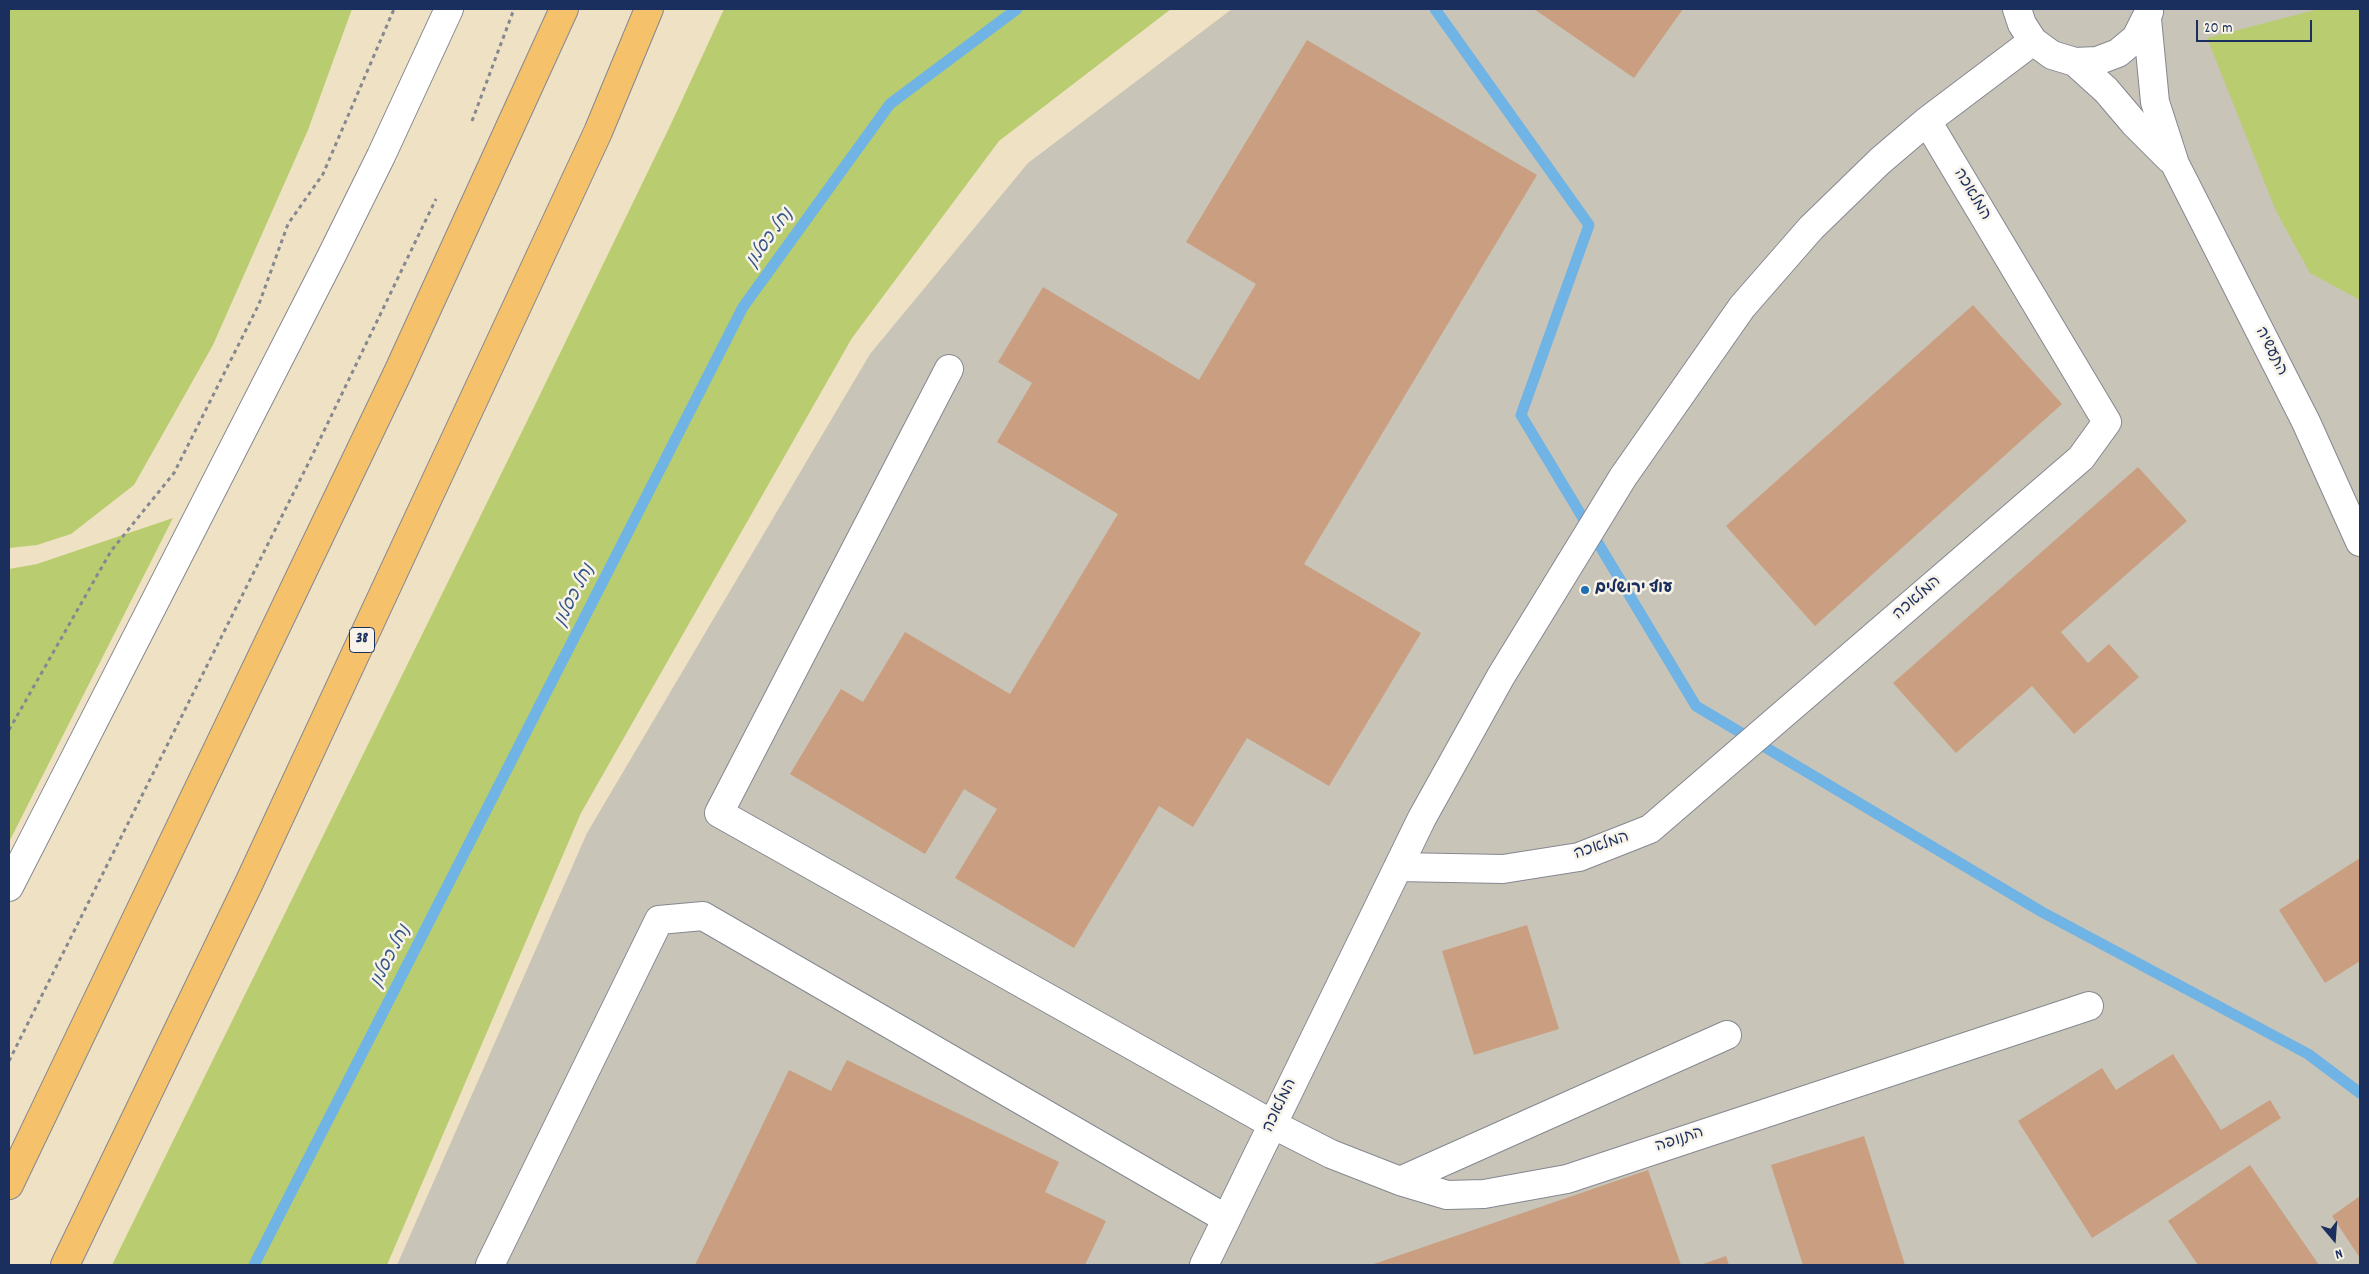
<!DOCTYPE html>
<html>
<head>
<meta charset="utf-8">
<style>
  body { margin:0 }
  #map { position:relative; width:2369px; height:1274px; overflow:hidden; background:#efe1c3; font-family:Dekko,sans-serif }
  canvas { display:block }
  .frame { position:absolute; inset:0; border:10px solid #1b2f5e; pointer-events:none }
  .north { position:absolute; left:2309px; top:1214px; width:50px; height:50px; -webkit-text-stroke:4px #f7f3e8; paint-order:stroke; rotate:162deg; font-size:14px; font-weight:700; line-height:20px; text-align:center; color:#1b2f5e }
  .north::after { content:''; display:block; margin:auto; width:18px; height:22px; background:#1b2f5e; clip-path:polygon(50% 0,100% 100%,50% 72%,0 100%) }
  .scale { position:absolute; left:2196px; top:20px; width:116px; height:22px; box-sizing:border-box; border:2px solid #1b2f5e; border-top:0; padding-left:6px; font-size:15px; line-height:18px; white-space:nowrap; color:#1b2f5e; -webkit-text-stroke:4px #f7f3e8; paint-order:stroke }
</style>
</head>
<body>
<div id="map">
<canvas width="2369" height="1274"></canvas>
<div class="frame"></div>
<div class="north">N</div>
<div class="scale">20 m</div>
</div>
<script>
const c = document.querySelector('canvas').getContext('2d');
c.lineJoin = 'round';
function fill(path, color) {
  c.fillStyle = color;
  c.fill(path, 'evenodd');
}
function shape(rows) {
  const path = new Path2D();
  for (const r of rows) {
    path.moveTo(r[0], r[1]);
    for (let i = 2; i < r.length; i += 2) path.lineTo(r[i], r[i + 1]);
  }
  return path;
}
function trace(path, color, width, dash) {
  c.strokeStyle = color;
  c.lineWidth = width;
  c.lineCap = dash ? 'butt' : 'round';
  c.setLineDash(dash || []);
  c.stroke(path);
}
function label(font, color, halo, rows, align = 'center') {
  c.font = font + ' Dekko,"Playpen Sans Hebrew",sans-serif';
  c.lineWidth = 5;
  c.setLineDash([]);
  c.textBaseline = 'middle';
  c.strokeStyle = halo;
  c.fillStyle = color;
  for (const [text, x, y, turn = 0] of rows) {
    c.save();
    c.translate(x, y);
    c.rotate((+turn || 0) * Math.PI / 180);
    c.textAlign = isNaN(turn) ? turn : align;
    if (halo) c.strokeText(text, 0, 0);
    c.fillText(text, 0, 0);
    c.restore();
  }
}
fill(shape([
  [1232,9,2360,9,2360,1265,397,1265,587,833,870,354,1028,163]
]), '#c8c4b8');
fill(shape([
  [9,9,352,9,308,130,213,345,134,485,71,534,37,545,9,548],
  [724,9,1171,9,999,141,852,338,581,813,387,1265,112,1265,533,409,670,126],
  [2319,9,2360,9,2360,300,2310,273,2276,211,2207,38],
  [173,518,9,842,9,569,37,564]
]), '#b9cd70');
trace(shape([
  [1435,9,1589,225,1521,415,1696,706,2042,912,2308,1054,2360,1093],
  [254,1265,743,307,890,104,1017,9]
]), '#70b3e5', 11);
fill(shape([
  [1534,9,1683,9,1634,78],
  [1307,40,1537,175,1304,564,1421,633,1329,786,1247,738,1193,827,1159,806,1074,948,955,878,997,809,964,789,925,854,790,774,841,689,863,702,905,632,1010,694,1118,514,997,442,1032,383,998,362,1043,287,1199,380,1256,284,1186,242],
  [1973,305,2062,404,1815,626,1726,526],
  [2138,467,2187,521,2061,632,2088,663,2109,644,2139,677,2074,734,2032,686,1956,753,1893,683],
  [2360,858,2360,961,2325,983,2279,910],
  [1527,925,1559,1029,1474,1055,1442,951],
  [2173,1054,2221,1130,2270,1100,2281,1118,2092,1238,2018,1121,2102,1068,2116,1090],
  [847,1060,1059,1162,1045,1192,1106,1221,1085,1265,695,1265,789,1070,831,1091],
  [1864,1136,1905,1265,1803,1265,1771,1165],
  [2250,1165,2319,1265,2198,1265,2168,1221],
  [1648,1170,1681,1265,1371,1265],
  [2360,1196,2360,1258,2332,1216],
  [1726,1256,1729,1265,1700,1265]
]), '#ca9f81');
const minor = shape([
  [2017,9,2022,24,2033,41,2052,55,2075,62,2097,61,2118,53,2136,38,2149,12],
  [2147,19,2155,102,2175,164,2306,422,2360,542],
  [2075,62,2106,90,2134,123,2170,159],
  [949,369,719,813,1272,1124,1331,1154,1400,1181,1447,1195,1484,1194,1567,1179,2089,1006],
  [1398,867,1503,869,1579,857,1650,829,2081,458,2107,422,1927,121],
  [9,887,330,259,381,156,449,9],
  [1400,1181,1727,1035],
  [490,1265,659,920,703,916,1225,1218],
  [1204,1265,1422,818,1501,676,1623,477,1742,307,1811,228,1880,161,1927,121,2033,41]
]);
const highway = shape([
  [9,1185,399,370,564,9],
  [65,1265,249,883,598,132,649,9]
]);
trace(minor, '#858890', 30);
trace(highway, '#858890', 30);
trace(shape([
  [472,121,514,9],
  [9,730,111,551,174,473,259,304,288,224,323,174,394,9],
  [9,1061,309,462,436,199]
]), '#858890', 3, [4, 4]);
trace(minor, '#fff', 28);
trace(highway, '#f5c16b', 28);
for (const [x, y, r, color] of [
  [1585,590,5,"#1f6fb2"]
]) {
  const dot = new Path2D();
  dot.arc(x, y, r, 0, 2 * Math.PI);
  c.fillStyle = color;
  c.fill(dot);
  trace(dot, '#f7f3e8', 2);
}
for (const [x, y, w] of [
  [362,640,25]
]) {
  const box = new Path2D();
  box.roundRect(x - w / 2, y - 12.5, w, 25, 4);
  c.fillStyle = '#f7f3e8';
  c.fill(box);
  trace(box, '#1b2f5e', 1);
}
label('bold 15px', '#1b2f5e', null, [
  ["38",362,640]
]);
label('16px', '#1b2f5e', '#f7f3e8', [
  ["המלאכה",1971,195,59],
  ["התעשיה",2270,352,63],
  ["המלאכה",1918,599,-41],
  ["המלאכה",1602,847,-19],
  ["המלאכה",1281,1106,-64],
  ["התנופה",1680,1141,-18]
]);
label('bold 16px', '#1b2f5e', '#f7f3e8', [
  ["עוף ירושלים",1595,590]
], 'left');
label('italic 18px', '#355786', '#f7f3e8', [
  ["נחל כסלון",771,239,-54],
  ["נחל כסלון",576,596,-63],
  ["נחל כסלון",392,957,-63]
]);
</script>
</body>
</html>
